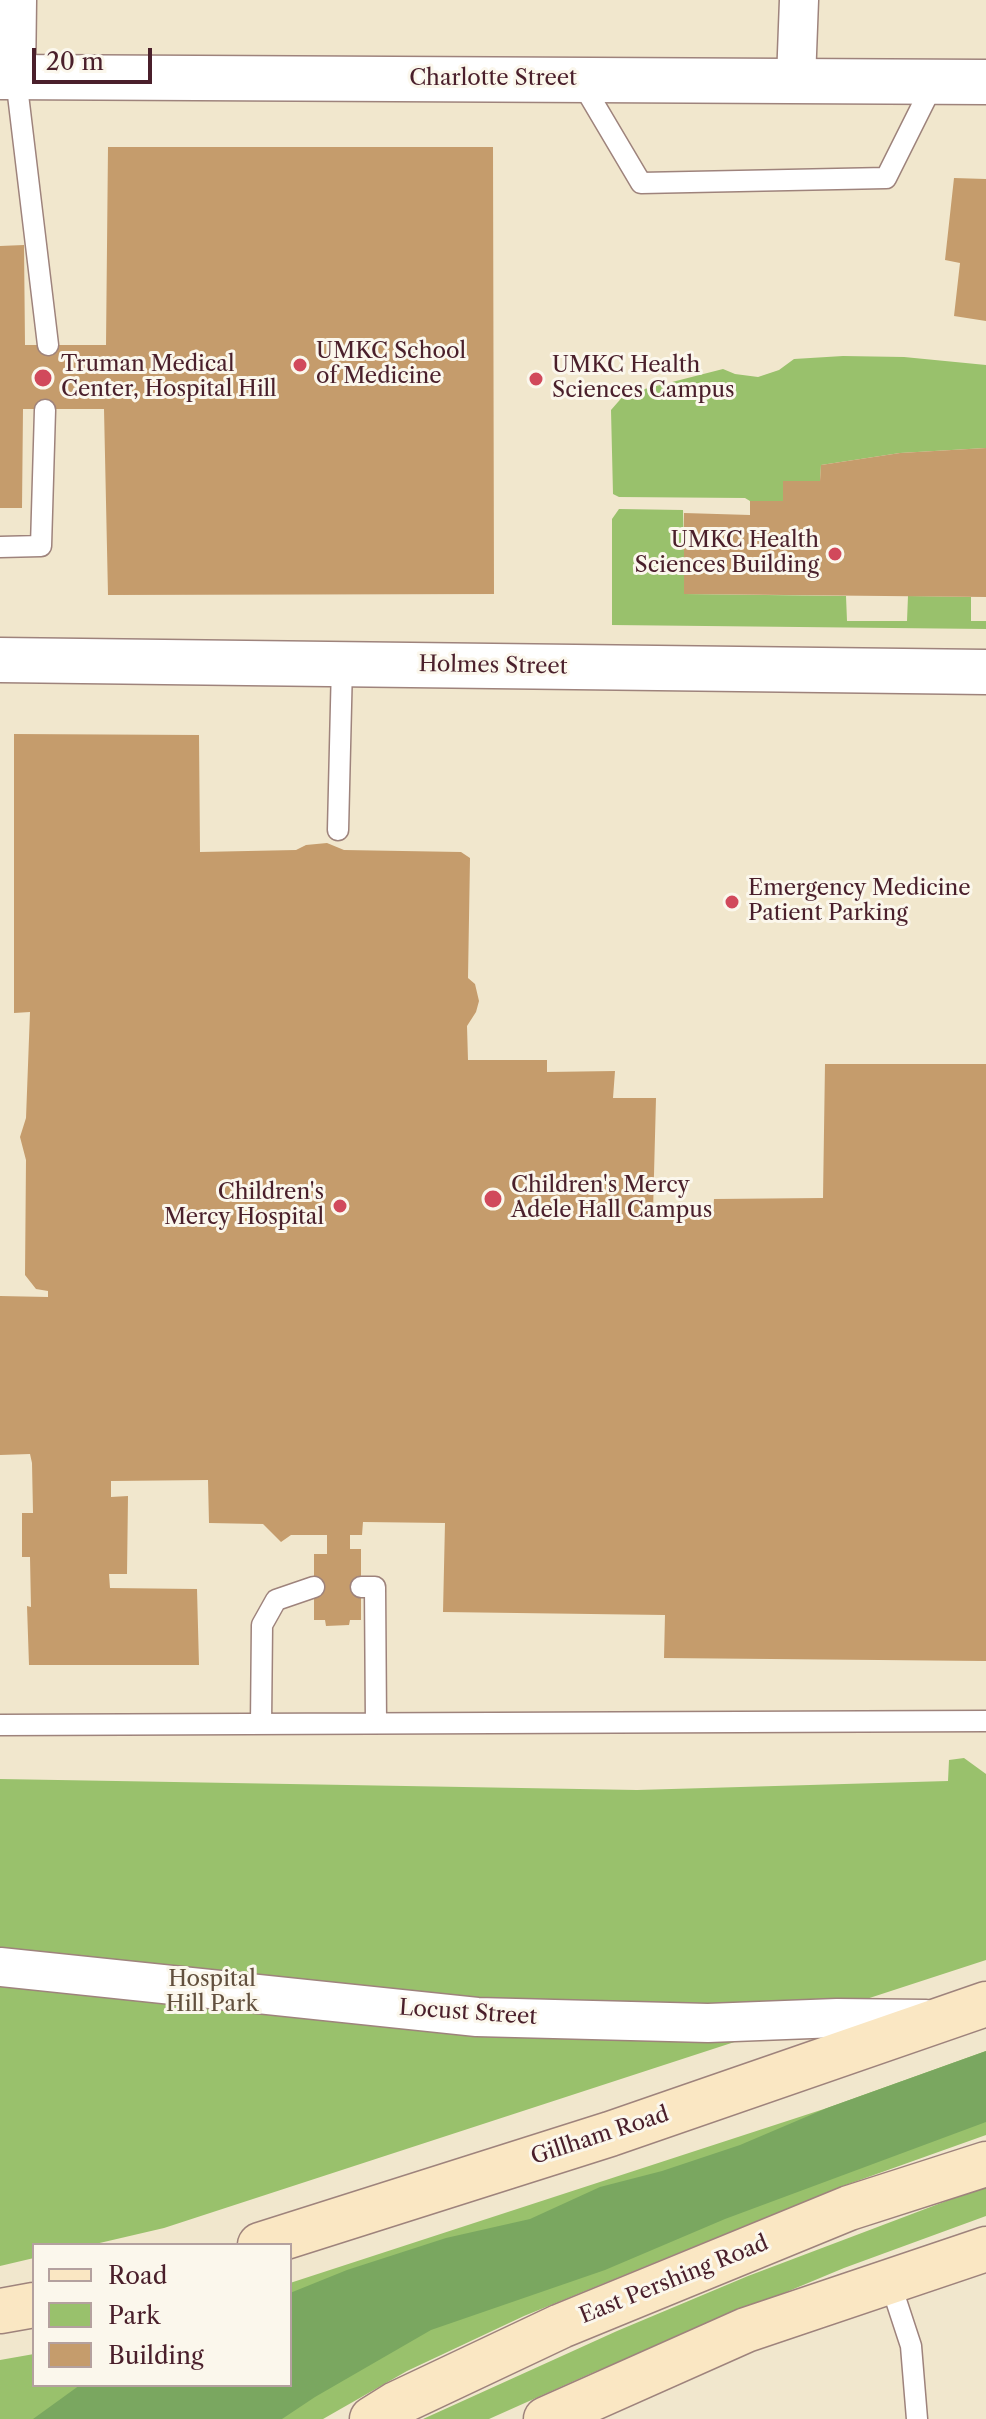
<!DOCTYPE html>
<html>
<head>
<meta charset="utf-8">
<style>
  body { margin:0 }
  #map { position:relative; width:986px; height:2419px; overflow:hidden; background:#f1e7cd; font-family:"Libre Caslon Text",serif }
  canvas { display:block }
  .legend { position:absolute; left:32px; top:2243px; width:260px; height:144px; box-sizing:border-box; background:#fbf7ec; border:2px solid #b4a19f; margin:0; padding:10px 14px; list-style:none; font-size:24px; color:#4a1f2b }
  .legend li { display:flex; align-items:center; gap:16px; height:40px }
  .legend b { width:40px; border:2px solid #b4a19f }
  .scale { position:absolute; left:32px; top:48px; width:120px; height:36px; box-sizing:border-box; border:4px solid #4a1f2b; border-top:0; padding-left:10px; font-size:24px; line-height:28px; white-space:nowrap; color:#4a1f2b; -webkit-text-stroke:6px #fbf7ec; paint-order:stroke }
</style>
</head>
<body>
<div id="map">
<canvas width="986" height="2419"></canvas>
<ul class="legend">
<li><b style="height:10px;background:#fae7c3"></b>Road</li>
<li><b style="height:22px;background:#99c16c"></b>Park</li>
<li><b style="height:22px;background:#c59c6c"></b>Building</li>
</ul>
<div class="scale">20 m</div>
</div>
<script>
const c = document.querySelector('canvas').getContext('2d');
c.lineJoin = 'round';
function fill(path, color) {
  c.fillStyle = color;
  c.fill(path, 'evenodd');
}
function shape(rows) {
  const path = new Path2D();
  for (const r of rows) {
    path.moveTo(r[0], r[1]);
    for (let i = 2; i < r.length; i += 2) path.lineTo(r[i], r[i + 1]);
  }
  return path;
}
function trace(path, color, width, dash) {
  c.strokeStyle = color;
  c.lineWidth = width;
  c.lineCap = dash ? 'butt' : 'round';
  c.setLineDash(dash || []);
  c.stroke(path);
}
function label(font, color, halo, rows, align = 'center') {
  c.font = font + ' "Libre Caslon Text",serif';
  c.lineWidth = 6;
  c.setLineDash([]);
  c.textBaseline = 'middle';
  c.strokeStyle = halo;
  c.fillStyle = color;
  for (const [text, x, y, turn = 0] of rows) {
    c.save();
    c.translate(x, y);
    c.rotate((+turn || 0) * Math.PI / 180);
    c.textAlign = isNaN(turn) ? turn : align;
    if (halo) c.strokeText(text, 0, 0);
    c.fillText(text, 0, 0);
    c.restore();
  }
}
fill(shape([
  [843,356,904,357,986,365,986,448,900,453,821,465,820,481,783,481,783,501,750,501,745,498,619,497,613,494,611,410,625,394,723,369,735,374,758,377,779,370,794,359],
  [619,509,683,510,685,594,846,596,847,621,907,621,908,596,971,597,971,621,986,621,986,629,612,625,612,519],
  [964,1758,986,1774,986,1960,164,2228,91,2245,34,2245,34,2258,0,2266,0,1779,637,1790,948,1781,949,1760],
  [986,2051,986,2135,843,2186,524,2316,407,2371,323,2419,0,2419,0,2360,34,2354,34,2385,290,2385,290,2283,827,2108],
  [986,2186,986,2216,844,2268,592,2373,489,2419,423,2419,617,2331,748,2276]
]), '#99c16c');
fill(shape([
  [986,2051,986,2122,725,2219,605,2270,431,2330,315,2397,282,2419,33,2419,80,2385,290,2385,290,2293,347,2270,446,2238,530,2219,600,2187,662,2171,740,2145,827,2108]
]), '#7aa760');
fill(shape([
  [108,147,493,147,494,594,108,595,104,409,23,409,22,508,0,508,0,246,24,245,25,345,106,345],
  [954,178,986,179,986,321,954,316,960,263,945,260],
  [986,448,986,597,684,594,684,513,750,515,750,501,783,501,783,481,820,481,821,465,900,453],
  [14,734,199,735,200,852,296,850,306,845,327,843,344,850,461,852,470,858,468,978,475,984,479,1001,476,1012,467,1026,468,1060,547,1060,547,1072,615,1071,613,1098,656,1098,653,1212,713,1213,714,1199,823,1198,825,1064,986,1064,986,1661,664,1658,665,1615,443,1612,445,1523,363,1522,362,1535,350,1535,350,1549,361,1549,361,1620,350,1620,349,1625,326,1626,325,1620,314,1620,314,1554,327,1554,327,1535,291,1535,281,1542,263,1524,209,1523,208,1480,111,1481,111,1497,128,1496,127,1574,109,1574,110,1588,197,1589,199,1665,29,1665,27,1606,31,1607,30,1557,22,1557,22,1513,33,1513,32,1463,30,1454,0,1455,0,1296,48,1297,48,1291,36,1289,25,1275,26,1160,20,1137,26,1118,30,1012,14,1013]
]), '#c59c6c');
const service = shape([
  [16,78,48,345],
  [580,80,641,183,886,178,934,82],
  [0,547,41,546,45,410],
  [338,830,342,664],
  [361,1587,375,1587,376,1723],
  [261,1724,262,1625,276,1600,314,1587],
  [0,1725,986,1721],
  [890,2282,911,2346,917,2419]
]);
const minor = shape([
  [16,78,17,0],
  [796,80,799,0],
  [0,1967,477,2017,708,2023,837,2018,926,2019]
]);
const tertiary = shape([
  [0,77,986,82],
  [0,660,986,672]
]);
const secondary = shape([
  [260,2245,610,2134,986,2004],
  [0,2311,34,2305],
  [372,2419,396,2404,561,2326,849,2208,986,2164],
  [546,2419,746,2330,986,2249]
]);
trace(service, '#9e837c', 23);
trace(minor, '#9e837c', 41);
trace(tertiary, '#9e837c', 47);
trace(secondary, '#9e837c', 47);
trace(service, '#fff', 20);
trace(minor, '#fff', 38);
trace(tertiary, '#fff', 44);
trace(secondary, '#fae7c3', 44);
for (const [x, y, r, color] of [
  [300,365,8,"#d1495b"],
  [43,378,10,"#d1495b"],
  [536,379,8,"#d1495b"],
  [835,554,8,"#d1495b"],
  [732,902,8,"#d1495b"],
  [493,1199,10,"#d1495b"],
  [340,1206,8,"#d1495b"]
]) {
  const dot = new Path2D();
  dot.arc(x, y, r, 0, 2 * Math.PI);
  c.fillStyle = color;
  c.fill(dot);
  trace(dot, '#fbf7ec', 3);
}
label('22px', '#4a1f2b', '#fbf7ec', [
  ["Charlotte Street",493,79],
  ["Holmes Street",493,666,1],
  ["Locust Street",468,2013,4],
  ["Gillham Road",600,2136,-18],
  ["East Pershing Road",674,2280,-22]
]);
label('22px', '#4a1f2b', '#fbf7ec', [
  ["UMKC School",316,352],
  ["of Medicine",316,377],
  ["Truman Medical",61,365],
  ["Center, Hospital Hill",61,390],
  ["UMKC Health",552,366],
  ["Sciences Campus",552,391],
  ["UMKC Health",819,541,"right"],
  ["Sciences Building",819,566,"right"],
  ["Emergency Medicine",748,889],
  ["Patient Parking",748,914],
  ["Children's Mercy",511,1186],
  ["Adele Hall Campus",511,1211],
  ["Children's",324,1193,"right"],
  ["Mercy Hospital",324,1218,"right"]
], 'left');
label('22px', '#62503e', '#fbf7ec', [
  ["Hospital",212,1980],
  ["Hill Park",212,2005]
]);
</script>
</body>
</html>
